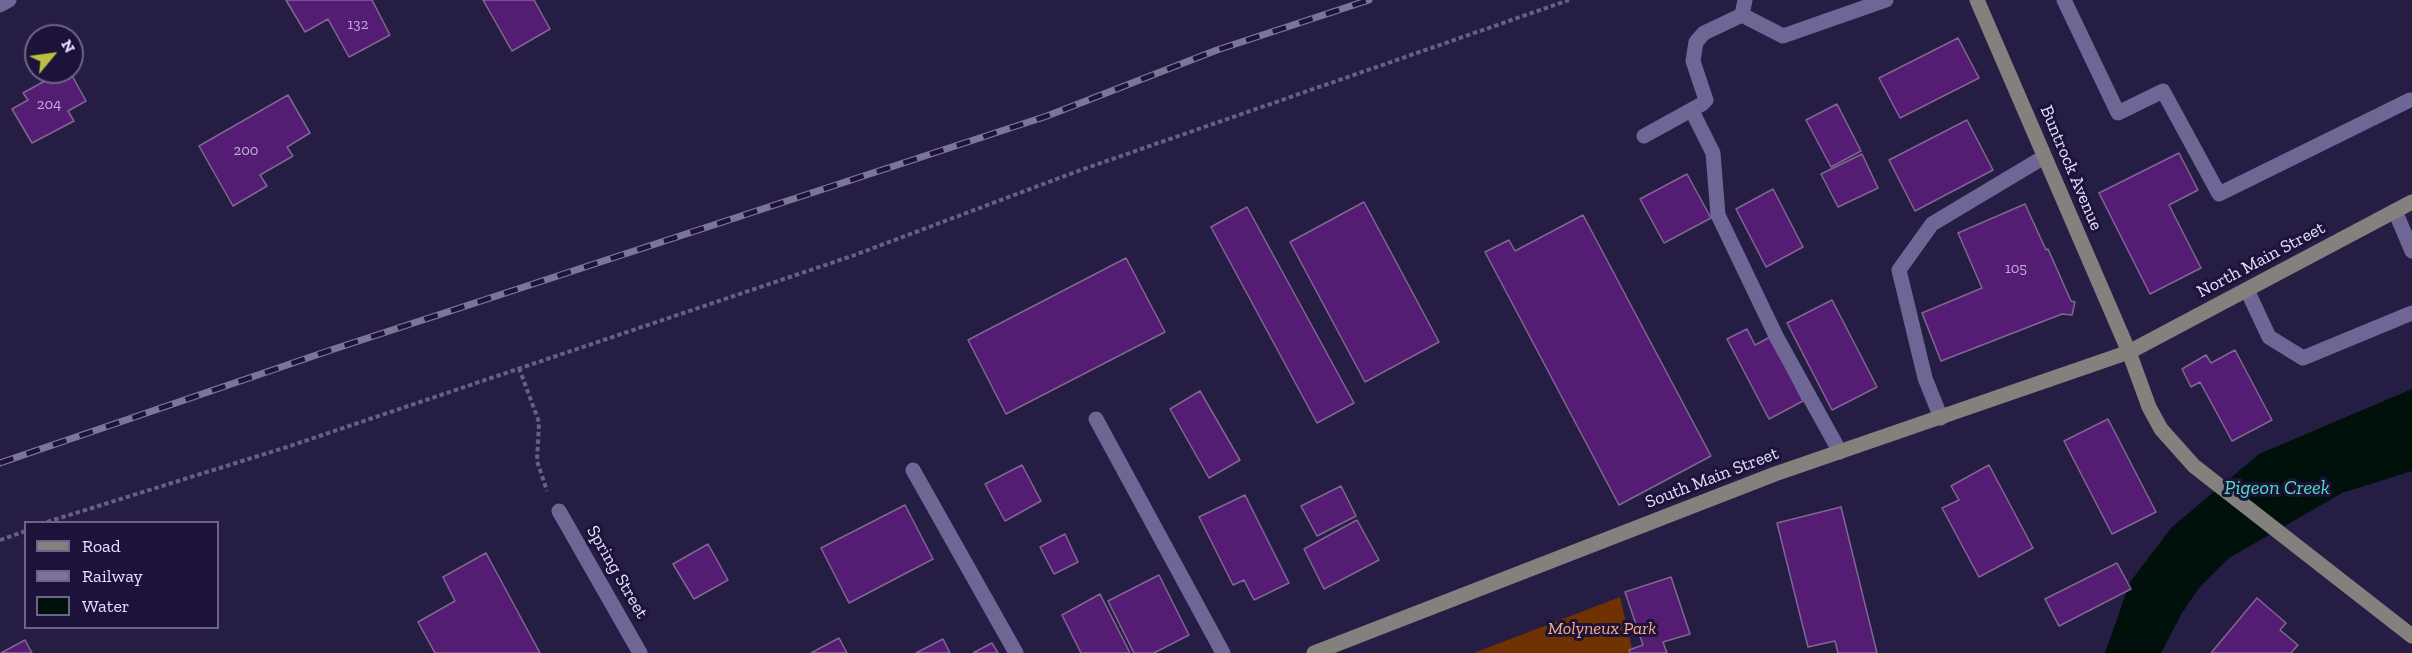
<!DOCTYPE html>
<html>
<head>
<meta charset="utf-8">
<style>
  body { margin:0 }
  #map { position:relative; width:2412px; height:653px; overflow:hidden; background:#261d44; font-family:"Zilla Slab",serif }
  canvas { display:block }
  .legend { position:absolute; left:24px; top:521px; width:195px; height:108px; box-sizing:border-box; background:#1d133a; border:2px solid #6c6587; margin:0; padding:8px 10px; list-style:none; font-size:18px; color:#e3e1fb }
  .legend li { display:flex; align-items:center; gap:12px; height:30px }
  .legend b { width:30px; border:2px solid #6c6587 }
  .north { position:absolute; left:24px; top:24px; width:60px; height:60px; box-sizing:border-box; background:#1d133a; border:2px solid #6c6587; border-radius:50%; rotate:61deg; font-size:16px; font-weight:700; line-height:24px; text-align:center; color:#e3e1fb }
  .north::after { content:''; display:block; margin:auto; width:21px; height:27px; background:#bcbf44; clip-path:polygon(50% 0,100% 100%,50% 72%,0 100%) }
</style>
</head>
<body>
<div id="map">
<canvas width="2412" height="653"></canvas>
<ul class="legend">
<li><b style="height:8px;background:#84807e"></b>Road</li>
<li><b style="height:8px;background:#7b7596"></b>Railway</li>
<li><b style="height:16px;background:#00100a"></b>Water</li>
</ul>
<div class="north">N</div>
</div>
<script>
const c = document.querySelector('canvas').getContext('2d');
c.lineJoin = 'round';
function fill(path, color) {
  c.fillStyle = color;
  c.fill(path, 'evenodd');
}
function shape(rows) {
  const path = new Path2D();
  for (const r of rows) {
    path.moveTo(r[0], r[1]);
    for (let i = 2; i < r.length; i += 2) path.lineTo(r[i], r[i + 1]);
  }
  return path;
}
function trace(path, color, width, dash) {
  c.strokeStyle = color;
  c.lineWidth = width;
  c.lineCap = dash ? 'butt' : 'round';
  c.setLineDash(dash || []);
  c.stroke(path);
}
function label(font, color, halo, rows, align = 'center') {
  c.font = font + ' "Zilla Slab",serif';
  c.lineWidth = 6;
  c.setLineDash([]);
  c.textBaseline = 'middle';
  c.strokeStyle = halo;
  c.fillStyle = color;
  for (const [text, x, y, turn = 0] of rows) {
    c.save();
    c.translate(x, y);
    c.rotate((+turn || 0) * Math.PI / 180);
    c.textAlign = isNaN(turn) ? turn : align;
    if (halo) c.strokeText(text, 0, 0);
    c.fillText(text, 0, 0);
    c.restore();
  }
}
fill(shape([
  [1620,597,1633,653,1474,653]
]), '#703200');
fill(shape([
  [2412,389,2412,471,2342,493,2229,558,2199,588,2182,613,2161,653,2105,653,2130,582,2172,527,2259,454]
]), '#00100a');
const building = shape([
  [286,0,372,0,390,35,349,57,328,19,305,32,286,0],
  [483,0,534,0,550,29,512,51,483,0],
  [1958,38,1979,78,1900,118,1879,78,1958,38],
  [61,72,70,72,86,101,68,111,74,121,32,143,12,109,28,100,23,93,61,72],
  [288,95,310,133,287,147,293,156,260,175,267,186,233,206,199,146,288,95],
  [1837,104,1861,151,1831,167,1806,120,1837,104],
  [1967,120,1993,170,1915,211,1889,160,1967,120],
  [2179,153,2198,190,2169,205,2201,268,2150,294,2099,193,2179,153],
  [1862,154,1878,188,1838,207,1821,174,1862,154],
  [1687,174,1711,218,1664,243,1640,199,1687,174],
  [1773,189,1803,247,1766,267,1736,209,1773,189],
  [1364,202,1439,342,1365,382,1290,242,1364,202],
  [2025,204,2046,250,2048,249,2071,301,2075,302,2072,315,2062,314,1941,361,1922,313,1982,288,1958,233,2025,204],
  [1247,207,1354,403,1317,423,1211,227,1247,207],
  [1583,215,1711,456,1619,505,1485,252,1509,240,1515,251,1583,215],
  [1126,258,1165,332,1006,414,968,340,1126,258],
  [1832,300,1877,387,1832,410,1787,323,1832,300],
  [1747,329,1755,345,1770,337,1803,401,1769,419,1727,339,1747,329],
  [2235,350,2272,420,2232,441,2200,382,2191,387,2182,369,2206,355,2211,363,2235,350],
  [1200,391,1240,460,1209,478,1170,409,1200,391],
  [2108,419,2156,512,2112,534,2064,441,2108,419],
  [1022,465,1041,501,1005,521,985,484,1022,465],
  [1989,465,2033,548,1979,577,1942,508,1959,500,1951,486,1989,465],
  [1341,486,1356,516,1317,536,1301,506,1341,486],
  [1245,495,1289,583,1254,600,1244,580,1233,585,1199,517,1245,495],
  [905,505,933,559,849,603,821,548,905,505],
  [1841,507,1877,653,1838,653,1835,641,1808,647,1777,523,1841,507],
  [1357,520,1379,560,1324,589,1304,549,1357,520],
  [1065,534,1078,562,1054,574,1040,547,1065,534],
  [708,544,728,580,694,599,673,564,708,544],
  [486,553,540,653,435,653,418,622,455,601,443,577,486,553],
  [2117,563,2131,589,2059,626,2045,599,2117,563],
  [1159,575,1189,635,1154,653,1134,653,1108,601,1159,575],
  [1671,577,1690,634,1663,642,1667,653,1630,653,1629,650,1643,645,1625,592,1671,577],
  [1100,594,1130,653,1081,653,1062,615,1100,594],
  [2257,598,2286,623,2280,630,2298,645,2291,653,2211,653,2257,598],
  [839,638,847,653,811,653,839,638],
  [943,639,950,653,916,653,943,639],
  [25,640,32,653,1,653,25,640],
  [992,643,998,653,973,653,992,643]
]);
fill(building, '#551c73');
trace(building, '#806792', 1.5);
trace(shape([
  [519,368,539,422,537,461,547,491],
  [47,522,287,447,852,256,1078,171,1569,0],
  [0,540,26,531]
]), '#676083', 4, [4.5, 3]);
trace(shape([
  [2064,0,2118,113,2163,91,2219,194,2410,100],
  [1742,15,1783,36,1886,0],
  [1742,15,1745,0],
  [1692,111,1713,153,1718,215,1777,338,1840,452],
  [1644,136,1702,104,1706,100,1693,61,1696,42,1704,33,1742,15],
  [2395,211,2412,251],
  [2247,290,2269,337,2303,358,2412,313],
  [1941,418,1925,378,1899,270,1932,224,2044,157],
  [1096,419,1223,653],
  [913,470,1016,653]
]), '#6e6795', 15);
trace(shape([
  [0,5,9,0],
  [559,511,640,653]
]), '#6e6795', 15);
trace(shape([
  [1977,0,2129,352,2149,407,2161,429,2194,466,2412,636],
  [1314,653,1775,474,2129,352,2412,202]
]), '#84807e', 15);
const rail = shape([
  [0,463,331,350,1047,116,1217,50,1369,0]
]);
trace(rail, '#7b7596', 7);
trace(rail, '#1d133a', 4.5, [14]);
label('15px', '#c0b0d9', null, [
  ["132",358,25],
  ["204",49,105],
  ["200",246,151],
  ["105",2016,269]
]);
label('18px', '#e3e1fb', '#1d133a', [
  ["Buntrock Avenue",2071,168,67],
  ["North Main Street",2261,260,-28],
  ["South Main Street",1712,478,-21],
  ["Spring Street",617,572,60]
]);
label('italic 18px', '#f6ac81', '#1d133a', [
  ["Molyneux Park",1602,629]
]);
label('italic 20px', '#4ee3ba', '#1d133a', [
  ["Pigeon Creek",2277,488]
]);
</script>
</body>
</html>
